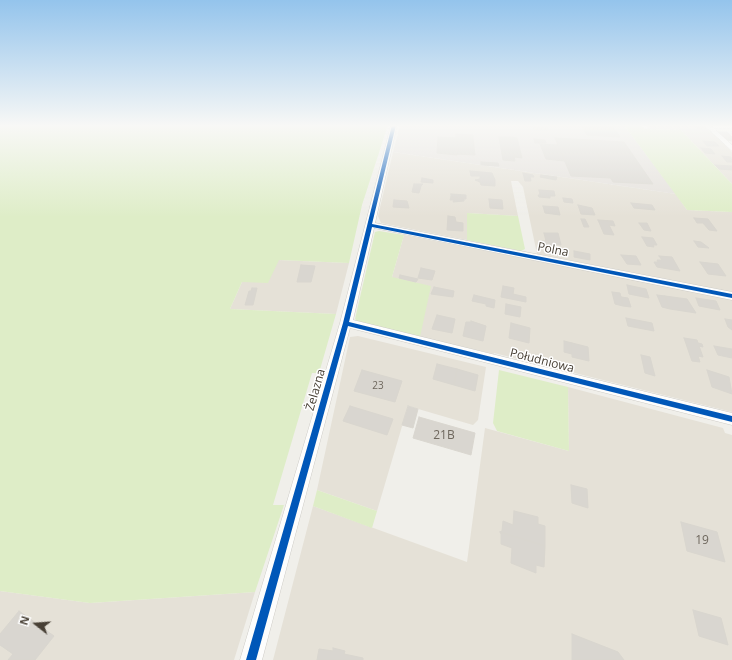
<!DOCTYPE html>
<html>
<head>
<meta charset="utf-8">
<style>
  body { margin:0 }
  #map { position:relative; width:732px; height:660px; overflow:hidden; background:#f0efea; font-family:"Open Sans",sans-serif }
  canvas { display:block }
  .north { position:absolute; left:16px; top:604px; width:40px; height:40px; -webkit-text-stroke:3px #fff; paint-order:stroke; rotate:287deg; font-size:11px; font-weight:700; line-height:16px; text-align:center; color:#484035 }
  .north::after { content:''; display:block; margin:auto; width:14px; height:18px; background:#484035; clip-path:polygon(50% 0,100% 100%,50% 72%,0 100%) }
</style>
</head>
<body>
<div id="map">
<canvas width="732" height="660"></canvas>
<div class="north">N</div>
</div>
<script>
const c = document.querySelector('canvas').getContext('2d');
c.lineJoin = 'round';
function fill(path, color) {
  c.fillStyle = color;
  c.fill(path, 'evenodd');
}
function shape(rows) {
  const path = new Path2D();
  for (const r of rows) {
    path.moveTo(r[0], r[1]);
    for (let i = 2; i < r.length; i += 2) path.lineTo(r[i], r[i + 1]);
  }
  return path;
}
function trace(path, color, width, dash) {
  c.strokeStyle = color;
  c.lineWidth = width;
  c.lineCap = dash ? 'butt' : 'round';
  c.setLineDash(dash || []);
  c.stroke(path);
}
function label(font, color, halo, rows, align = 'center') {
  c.font = font + ' "Open Sans",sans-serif';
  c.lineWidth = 3;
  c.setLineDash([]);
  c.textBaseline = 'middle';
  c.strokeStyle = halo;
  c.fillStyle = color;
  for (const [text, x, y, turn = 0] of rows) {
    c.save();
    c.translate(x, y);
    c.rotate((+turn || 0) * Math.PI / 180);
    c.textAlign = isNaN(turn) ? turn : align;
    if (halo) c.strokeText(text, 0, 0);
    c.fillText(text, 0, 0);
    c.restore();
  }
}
fill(shape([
  [646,125,705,125,732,152,732,184,681,130,650,129],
  [393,152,676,194,687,210,732,212,732,292,537,254,523,187,518,181,511,181,518,216,467,213,467,240,381,223,378,216],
  [404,235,732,299,732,412,494,353,494,354,420,337,392,277],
  [278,260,349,263,336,314,230,309,242,282],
  [358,336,486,367,478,420,473,425,408,406,377,511,317,490,350,337],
  [568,387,723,428,725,433,732,435,732,660,273,660,313,506,467,562,485,428,569,451],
  [0,591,90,603,255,592,234,660,0,660]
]), '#e5e1d7');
fill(shape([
  [400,125,624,125,676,194,393,152]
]), '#e4e0db');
fill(shape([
  [0,125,388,125,362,205,349,263,279,260,268,283,242,282,230,309,336,314,319,373,312,373,273,505,284,505,255,592,90,603,0,591],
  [624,125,641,125,645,129,681,130,732,184,732,212,687,210],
  [467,213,518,216,525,249,521,251,467,240],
  [379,231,404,235,392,277,431,286,420,337,357,321,355,319,375,232],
  [499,370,568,387,569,451,497,431,493,423],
  [317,490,377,511,372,528,313,506]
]), '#deedc7');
const building = shape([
  [581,125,612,125,620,137,587,135,581,125],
  [692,125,704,125,707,128,699,129,692,125],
  [533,127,547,128,548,130,534,130,533,127],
  [717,132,727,132,732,137,732,141,727,140,717,132],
  [456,134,473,135,473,138,456,137,456,134],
  [438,137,456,138,457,155,437,153,438,137],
  [456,137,473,138,475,155,456,154,456,137],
  [499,137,510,137,515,161,503,160,499,137],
  [510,137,517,138,522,158,514,157,510,137],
  [555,138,590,140,611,178,571,176,555,138],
  [534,139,545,140,546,143,535,143,534,139],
  [590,140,624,142,653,184,613,182,590,140],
  [703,141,715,142,719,146,707,146,703,141],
  [540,144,558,145,565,161,546,159,540,144],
  [701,148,711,149,715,154,705,153,701,148],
  [722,156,731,157,732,162,727,162,722,156],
  [481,162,498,163,499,166,481,165,481,162],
  [715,165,732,166,732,170,719,169,715,165],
  [470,171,492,173,495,180,495,186,481,185,480,182,475,180,480,179,480,176,471,176,470,171],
  [523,173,533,175,534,177,530,177,531,181,525,181,523,173],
  [541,175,557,177,556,180,540,177,541,175],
  [422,178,433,180,433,183,421,182,422,178],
  [414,184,423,184,421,186,419,193,412,192,414,184],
  [539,190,554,191,555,196,550,196,550,198,539,197,538,195,540,195,539,190],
  [451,194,466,195,466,199,451,197,451,194],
  [451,197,464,198,464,201,453,202,454,200,450,200,451,197],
  [563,198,572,199,573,203,564,202,563,198],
  [489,199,502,200,503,209,490,208,489,199],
  [394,200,407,201,409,208,393,207,394,200],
  [631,203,652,205,655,210,634,208,631,203],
  [578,205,592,208,595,215,581,214,578,205],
  [543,206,558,207,560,215,545,213,543,206],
  [448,216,455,217,456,222,463,223,463,231,447,230,448,216],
  [694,218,708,219,717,231,709,230,703,223,697,223,694,218],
  [581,219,585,219,589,227,584,227,581,219],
  [598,220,613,221,615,226,609,225,614,235,604,234,598,220],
  [639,223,647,223,651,231,644,230,639,223],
  [544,233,558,233,561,245,553,244,554,250,544,249,542,241,546,241,544,233],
  [642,237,653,238,657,245,653,245,654,247,647,246,642,237],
  [694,241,701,242,709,248,698,247,694,241],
  [574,251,590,254,590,260,574,257,574,251],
  [621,255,636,256,641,265,627,264,621,255],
  [659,256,672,257,680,271,657,267,654,262,658,262,657,260,662,260,659,256],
  [700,262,718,264,726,276,708,274,700,262],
  [301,265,315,266,311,282,297,282,301,265],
  [421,268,435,271,432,280,418,278,421,268],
  [400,275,418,279,416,282,399,278,400,275],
  [627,285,646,289,649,298,629,294,627,285],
  [503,286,514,288,513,294,526,297,526,302,501,297,503,286],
  [434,287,454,291,453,297,431,294,434,287],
  [252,288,257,288,253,305,245,305,249,291,251,291,252,288],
  [612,292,620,293,623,306,615,304,612,292],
  [474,295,495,300,494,308,486,306,486,304,472,301,474,295],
  [657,295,665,296,670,309,662,307,657,295],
  [665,296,687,299,696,313,670,309,665,296],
  [621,297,628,298,631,307,623,306,621,297],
  [696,298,716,301,720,310,699,306,696,298],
  [506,304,521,307,520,317,505,314,506,304],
  [437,315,455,319,452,333,432,329,437,315],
  [626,318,652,323,654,331,628,326,626,318],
  [725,319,732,320,732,330,728,327,725,319],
  [471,321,486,326,483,341,463,336,466,322,471,322,471,321],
  [511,323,530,328,529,343,509,338,511,323],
  [684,338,697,340,698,343,702,344,703,347,699,346,703,357,698,356,700,362,692,361,684,338],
  [564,341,572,343,572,354,564,352,564,341],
  [572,343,588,347,589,361,572,357,572,343],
  [714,346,732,349,732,358,718,355,714,346],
  [641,355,650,357,655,376,645,373,641,355],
  [437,364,457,369,454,385,433,379,437,364],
  [457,369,478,375,475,391,454,385,457,369],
  [362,370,402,381,395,402,354,391,362,370],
  [707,370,729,377,732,394,712,387,707,370],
  [350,406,393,419,387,435,343,421,350,406],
  [408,406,418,409,413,428,402,425,408,406],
  [419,417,475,433,471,455,413,438,419,417],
  [571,485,587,489,588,508,572,503,571,485],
  [514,511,538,517,538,524,545,526,545,546,500,532,502,531,503,521,513,525,514,511],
  [681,522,717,532,725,562,687,551,681,522],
  [500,532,545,546,544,567,536,565,536,573,511,563,512,548,501,544,501,534,500,532],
  [693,610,721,618,728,645,699,636,693,610],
  [19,611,54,636,35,660,8,660,13,654,0,645,0,634,19,611],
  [572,634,618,652,624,660,572,660,572,634],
  [333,648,345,651,344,654,363,658,363,660,317,660,319,649,333,651,333,648]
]);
fill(building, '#d9d6d0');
trace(building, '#d9d6cf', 1);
const street = shape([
  [391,125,397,125,375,223,732,292,732,300,374,228,353,320,732,413,732,425,350,328,262,660,240,660,340,323,391,125],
  [704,125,710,125,732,145,732,151,704,125]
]);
trace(street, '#cdcbc6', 1);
fill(street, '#fdfdfc');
fill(shape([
  [392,125,396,125,372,224,732,294,732,298,372,227,349,322,732,416,732,422,348,326,256,660,246,660,343,323,392,125]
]), '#0057b8');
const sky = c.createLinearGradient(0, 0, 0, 217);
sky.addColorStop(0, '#94c4ec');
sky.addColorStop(0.58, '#f8f8f6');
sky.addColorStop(1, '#f8f8f600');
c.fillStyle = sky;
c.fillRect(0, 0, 732, 217);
label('10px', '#6e675d', null, [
  ["23",378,386]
]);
label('12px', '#484035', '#fff', [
  ["Polna",553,250,11],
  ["Południowa",542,361,14],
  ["Żelazna",316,390,-74]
]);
label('12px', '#6e675d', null, [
  ["21B",444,436],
  ["19",702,541]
]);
</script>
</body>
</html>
